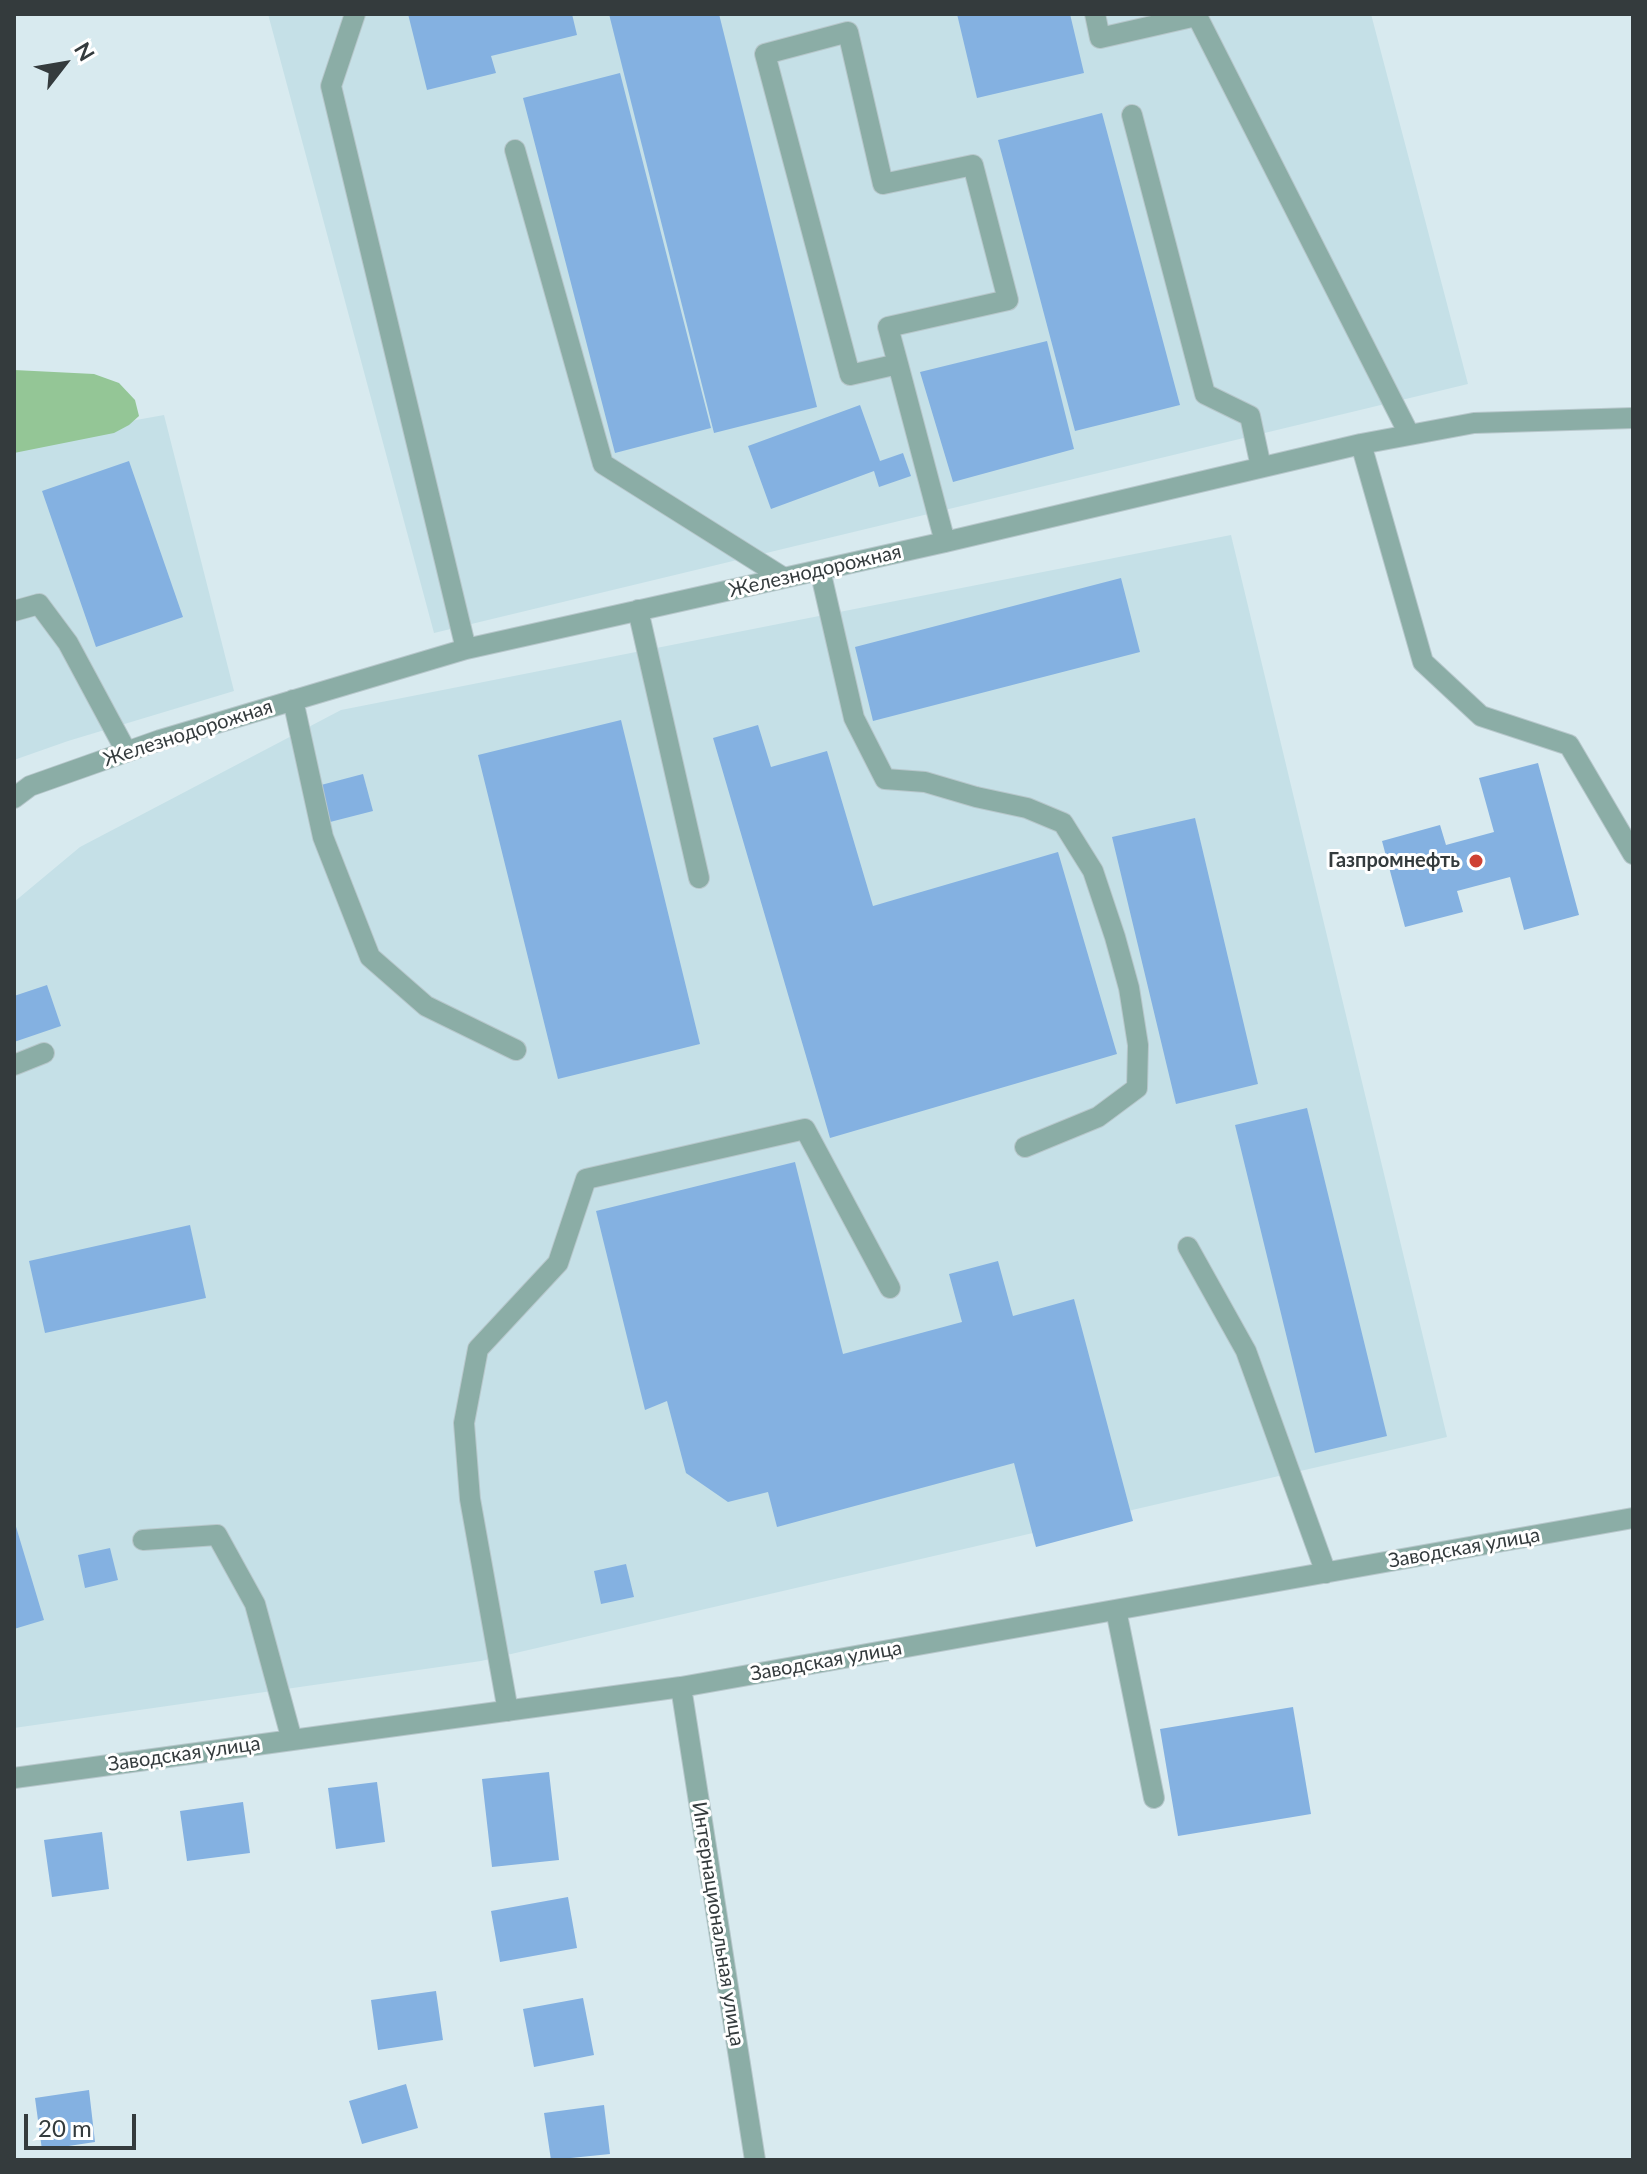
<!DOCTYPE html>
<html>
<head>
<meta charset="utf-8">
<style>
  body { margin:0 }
  #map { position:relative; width:1647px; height:2174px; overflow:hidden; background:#d8eaef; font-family:Lato,sans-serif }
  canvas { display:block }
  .frame { position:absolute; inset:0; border:16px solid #343b3d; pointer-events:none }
  .north { position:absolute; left:24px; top:24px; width:80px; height:80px; -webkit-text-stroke:6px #fff; paint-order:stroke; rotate:59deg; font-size:22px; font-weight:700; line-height:32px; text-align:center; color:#343b3d }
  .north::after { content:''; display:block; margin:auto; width:28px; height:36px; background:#343b3d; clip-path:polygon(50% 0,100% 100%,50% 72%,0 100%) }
  .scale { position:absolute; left:24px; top:2114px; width:112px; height:36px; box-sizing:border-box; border:4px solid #343b3d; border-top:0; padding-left:10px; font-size:24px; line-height:28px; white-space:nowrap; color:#343b3d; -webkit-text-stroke:6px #fff; paint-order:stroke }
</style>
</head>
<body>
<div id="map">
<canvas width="1647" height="2174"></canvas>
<div class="frame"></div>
<div class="north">N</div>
<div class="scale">20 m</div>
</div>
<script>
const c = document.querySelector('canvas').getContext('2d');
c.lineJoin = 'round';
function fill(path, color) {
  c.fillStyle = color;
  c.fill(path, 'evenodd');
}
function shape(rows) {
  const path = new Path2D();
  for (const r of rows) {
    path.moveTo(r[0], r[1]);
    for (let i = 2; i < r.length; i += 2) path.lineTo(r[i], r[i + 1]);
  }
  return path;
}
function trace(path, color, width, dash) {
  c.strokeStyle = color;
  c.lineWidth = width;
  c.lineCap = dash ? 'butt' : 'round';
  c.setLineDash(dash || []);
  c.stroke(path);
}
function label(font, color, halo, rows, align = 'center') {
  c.font = font + ' Lato,sans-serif';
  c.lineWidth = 6;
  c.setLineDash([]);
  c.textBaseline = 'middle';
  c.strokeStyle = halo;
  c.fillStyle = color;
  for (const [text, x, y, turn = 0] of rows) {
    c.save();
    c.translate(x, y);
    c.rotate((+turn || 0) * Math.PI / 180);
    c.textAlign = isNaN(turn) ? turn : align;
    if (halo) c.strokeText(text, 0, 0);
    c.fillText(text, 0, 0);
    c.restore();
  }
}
fill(shape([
  [268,14,1371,14,1468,384,434,633],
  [164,415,234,691,68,741,14,760,14,442],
  [1231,535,1447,1437,481,1661,14,1728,14,902,80,847,341,710]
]), '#c5e0e7');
fill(shape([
  [14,370,94,374,119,383,135,400,139,416,129,425,114,433,14,453]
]), '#94c696');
fill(shape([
  [408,14,572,14,577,35,491,56,496,73,427,90],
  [609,14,719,14,817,407,714,433],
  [957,14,1070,14,1084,73,977,98],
  [620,73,711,428,615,453,523,98],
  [1102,113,1180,405,1075,431,998,140],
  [1047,341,1074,449,953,482,920,372],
  [860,405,880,461,903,453,911,476,879,487,874,471,771,509,748,446],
  [129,461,183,617,96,647,42,491],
  [1121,578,1140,652,873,721,855,647],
  [621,720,700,1044,558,1079,478,755],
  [758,725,771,767,827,751,873,906,1058,852,1117,1054,830,1138,713,738],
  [1538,763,1579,915,1524,930,1510,877,1457,891,1463,912,1405,927,1382,841,1440,825,1446,845,1494,832,1479,778],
  [363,774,373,811,330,822,321,785],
  [1195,818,1258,1084,1176,1104,1112,837],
  [47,985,61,1026,14,1042,14,996],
  [1307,1108,1387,1436,1315,1453,1235,1125],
  [795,1162,843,1354,962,1322,949,1274,998,1261,1013,1316,1074,1299,1133,1521,1036,1547,1014,1463,777,1527,768,1492,728,1502,686,1473,667,1401,645,1410,596,1211],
  [190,1225,206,1298,45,1333,29,1261],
  [14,1520,44,1620,14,1629],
  [110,1548,118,1580,85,1588,78,1555],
  [626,1564,634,1597,601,1604,594,1571],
  [1293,1707,1311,1814,1178,1836,1160,1729],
  [549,1772,559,1860,492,1867,482,1779],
  [377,1782,385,1842,336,1849,328,1788],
  [243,1802,250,1853,187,1861,180,1811],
  [102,1832,109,1889,52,1897,44,1840],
  [568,1897,577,1948,500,1962,491,1911],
  [436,1991,443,2040,378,2050,371,2000],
  [583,1998,594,2055,534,2067,523,2009],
  [406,2084,418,2128,362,2144,349,2101],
  [89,2090,95,2142,42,2150,35,2098],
  [604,2105,610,2154,551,2160,544,2113]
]), '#84b1e1');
const minor = shape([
  [355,14,331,86,466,649],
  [1095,14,1100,38,1196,16],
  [1196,14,1409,434],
  [1132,115,1205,394,1250,416,1261,467],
  [515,150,603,464,784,578],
  [898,364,888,327,1008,300,973,165,883,184,848,32,765,54,850,375,898,364,945,542],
  [1361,444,1423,662,1481,716,1569,745,1633,854],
  [820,570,854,718,885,779,925,782,976,797,1027,808,1063,823,1093,871,1115,937,1129,988,1138,1045,1137,1088,1098,1117,1025,1147],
  [638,610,699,878],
  [14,611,39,604,68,643,126,751],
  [293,700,323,837,370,957,426,1006,516,1050],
  [14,798,30,786,160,740,466,649,945,542,1361,444,1474,423,1633,418],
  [14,1065,44,1053],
  [1188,1247,1246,1351,1326,1573],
  [143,1540,217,1535,255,1604,292,1740],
  [1116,1610,1154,1798],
  [681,1687,755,2160],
  [508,1711,470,1499,464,1423,478,1349,558,1263,586,1179,805,1129,890,1288],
  [14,1778,681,1687,1633,1518]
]);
trace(minor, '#b7c7cb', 22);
trace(minor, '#8bada6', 20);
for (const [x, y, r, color] of [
  [1476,861,8,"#ce4133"]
]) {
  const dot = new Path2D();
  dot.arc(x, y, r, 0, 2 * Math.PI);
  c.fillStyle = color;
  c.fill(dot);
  trace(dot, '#fff', 3);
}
label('20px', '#343b3d', '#fff', [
  ["Железнодорожная",815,571,-13],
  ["Железнодорожная",188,733,-18],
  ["Заводская улица",1464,1548,-10],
  ["Заводская улица",826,1661,-10],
  ["Заводская улица",184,1754,-8],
  ["Интернациональная улица",718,1924,81]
]);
label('bold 20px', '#343b3d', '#fff', [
  ["Газпромнефть",1460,861]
], 'right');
</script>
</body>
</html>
